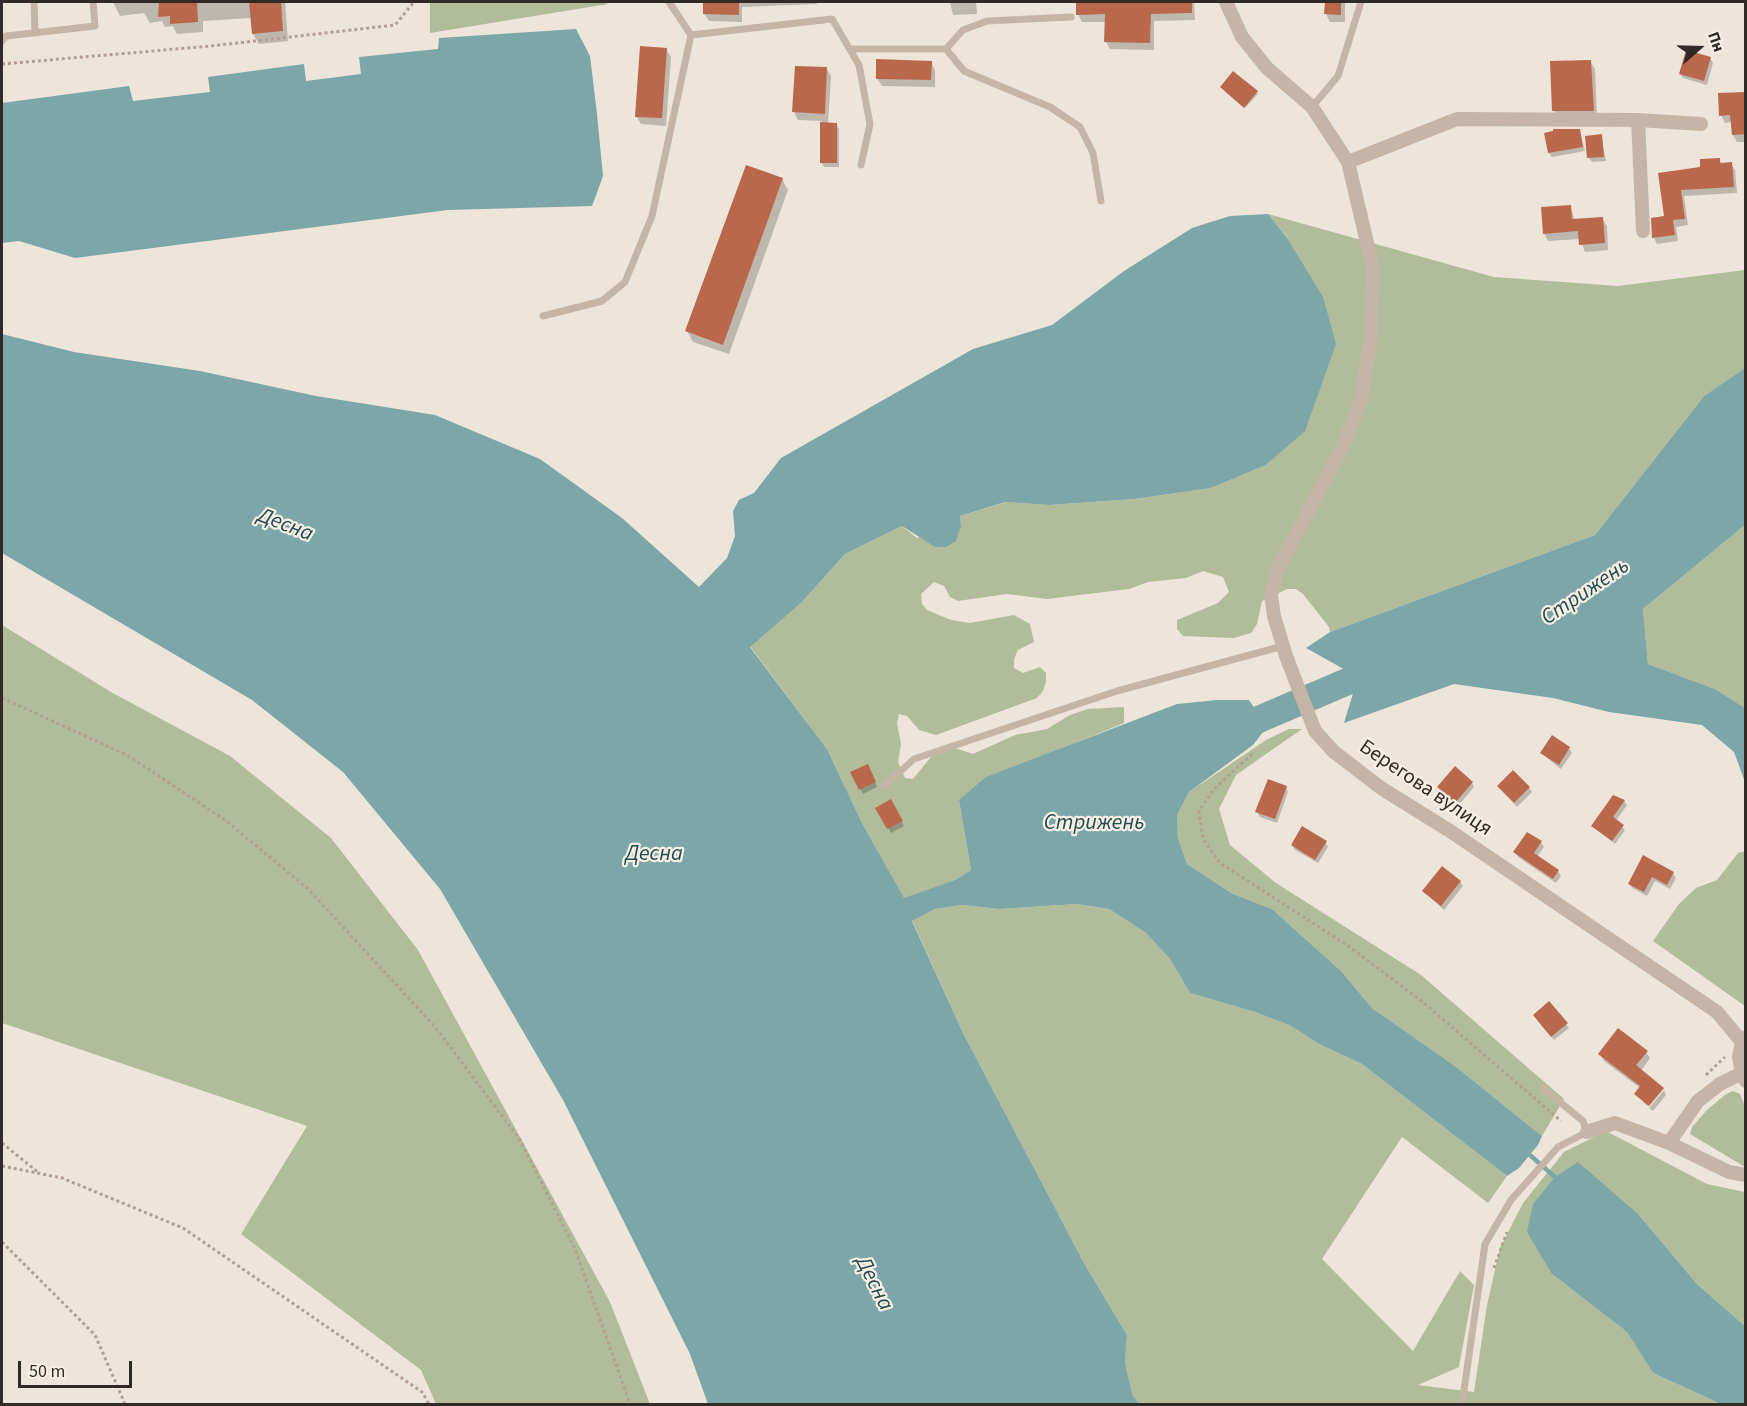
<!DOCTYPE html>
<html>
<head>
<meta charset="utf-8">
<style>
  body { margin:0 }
  #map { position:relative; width:1747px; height:1406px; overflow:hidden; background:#eee5da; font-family:"Source Sans 3",sans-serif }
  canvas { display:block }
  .frame { position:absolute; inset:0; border:3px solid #322a27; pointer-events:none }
  .north { position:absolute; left:1669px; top:18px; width:60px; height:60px; -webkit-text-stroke:4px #f7efe5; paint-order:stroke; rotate:70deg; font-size:16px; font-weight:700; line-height:24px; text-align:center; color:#322a27 }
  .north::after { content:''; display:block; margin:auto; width:21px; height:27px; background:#322a27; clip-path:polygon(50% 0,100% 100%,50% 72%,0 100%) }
  .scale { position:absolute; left:18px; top:1361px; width:114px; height:27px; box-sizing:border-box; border:3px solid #322a27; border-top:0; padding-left:8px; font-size:18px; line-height:21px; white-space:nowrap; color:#322a27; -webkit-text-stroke:4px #f7efe5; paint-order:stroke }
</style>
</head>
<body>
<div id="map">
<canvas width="1747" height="1406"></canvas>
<div class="frame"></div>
<div class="north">Пн</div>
<div class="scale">50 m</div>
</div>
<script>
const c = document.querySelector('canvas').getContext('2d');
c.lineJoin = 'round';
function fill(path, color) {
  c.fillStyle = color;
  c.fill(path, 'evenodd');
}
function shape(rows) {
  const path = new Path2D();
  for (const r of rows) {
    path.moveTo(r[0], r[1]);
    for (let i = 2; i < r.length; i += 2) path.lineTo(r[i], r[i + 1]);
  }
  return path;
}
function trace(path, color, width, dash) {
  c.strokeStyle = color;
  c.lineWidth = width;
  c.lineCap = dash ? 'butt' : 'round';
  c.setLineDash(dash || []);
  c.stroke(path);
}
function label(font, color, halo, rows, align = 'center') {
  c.font = font + ' "Source Sans 3",sans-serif';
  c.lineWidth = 4.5;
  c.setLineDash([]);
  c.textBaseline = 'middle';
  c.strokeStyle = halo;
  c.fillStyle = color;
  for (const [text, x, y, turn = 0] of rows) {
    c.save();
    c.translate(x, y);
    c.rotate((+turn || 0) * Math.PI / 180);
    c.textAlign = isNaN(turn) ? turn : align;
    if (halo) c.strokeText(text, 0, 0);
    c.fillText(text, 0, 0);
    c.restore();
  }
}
fill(shape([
  [430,2,603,2,608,4,430,33],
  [1268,214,1494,277,1618,286,1745,270,1745,368,1704,396,1595,535,1330,632,1329,627,1303,594,1296,589,1287,589,1262,601,1257,624,1251,633,1234,638,1183,636,1177,629,1177,620,1218,603,1229,592,1223,577,1203,571,1186,578,1148,582,1129,589,1047,599,1007,594,958,601,950,597,944,586,934,582,921,594,922,604,927,610,951,620,970,623,1014,615,1030,624,1034,642,1018,650,1014,659,1014,668,1023,673,1040,667,1046,673,1046,682,1043,691,1037,698,936,735,919,730,907,716,899,714,897,723,901,744,898,762,905,778,913,779,930,758,938,753,955,748,973,754,1015,735,1047,729,1070,715,1088,709,1124,707,1124,723,1080,741,959,800,971,870,955,880,904,899,862,823,827,749,750,646,801,603,845,554,902,526,917,538,961,526,960,516,1006,502,1049,505,1135,499,1211,488,1266,465,1305,430,1287,238],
  [1745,525,1745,708,1715,689,1648,664,1643,609],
  [2,625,111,692,230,756,331,838,418,950,610,1302,650,1404,436,1404,421,1370,241,1234,307,1126,2,1023],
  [1289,729,1302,729,1236,775,1219,809,1230,845,1276,883,1421,975,1564,1099,1542,1136,1455,1066,1372,1008,1342,972,1272,909,1233,894,1187,864,1178,838,1177,815,1189,792,1266,740],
  [1745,851,1744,903,1745,1006,1653,941,1679,904,1696,888,1717,880,1738,853],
  [1077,904,1109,909,1146,933,1170,959,1190,993,1255,1012,1289,1025,1321,1045,1362,1064,1507,1176,1488,1203,1402,1137,1322,1259,1413,1351,1460,1271,1474,1285,1459,1367,1418,1385,1474,1392,1487,1305,1500,1248,1523,1203,1564,1152,1606,1131,1707,1184,1745,1192,1745,1326,1697,1284,1639,1215,1552,1274,1627,1332,1653,1373,1721,1404,1139,1404,1133,1396,1125,1363,1127,1335,1084,1263,963,1033,912,920,935,909,962,905,999,909],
  [1733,1091,1740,1094,1745,1106,1745,1167,1690,1134,1692,1127,1707,1110,1726,1094]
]), '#b1bc9b');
fill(shape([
  [576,29,590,56,597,114,603,176,592,206,448,210,75,258,19,241,2,243,2,103,129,86,133,101,210,92,208,77,304,64,306,81,361,74,359,57,438,49,439,38],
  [1268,214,1287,238,1323,297,1336,344,1305,431,1266,465,1211,488,1135,499,1049,505,1005,502,960,516,961,526,956,541,946,547,935,547,902,526,845,554,801,603,750,647,827,749,862,823,904,898,955,880,971,870,959,800,986,777,1177,704,1217,700,1249,700,1261,718,1263,732,1253,745,1189,792,1177,815,1178,838,1187,864,1233,894,1272,909,1342,972,1372,1008,1455,1066,1542,1136,1538,1145,1519,1168,1507,1176,1362,1064,1321,1045,1289,1025,1255,1012,1190,993,1170,959,1146,933,1109,909,1077,904,999,909,962,905,935,909,912,921,963,1033,1084,1263,1127,1335,1125,1363,1133,1396,1139,1404,708,1404,690,1354,563,1100,440,889,343,772,252,700,2,553,2,334,74,352,200,371,316,396,435,415,540,459,622,518,699,587,727,558,735,536,733,511,739,500,754,493,781,458,973,349,1052,325,1124,271,1192,228,1230,216],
  [1745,368,1745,525,1643,609,1648,664,1715,689,1745,708,1745,782,1734,752,1702,725,1609,712,1553,698,1454,684,1344,723,1358,677,1306,648,1330,632,1595,535,1704,396],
  [1578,1162,1639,1215,1697,1284,1745,1326,1745,1404,1721,1404,1653,1373,1627,1332,1552,1274,1527,1232,1533,1204,1555,1177]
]), '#7ca6a8');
fill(shape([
  [113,2,285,2,288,41,259,44,253,34,252,18,203,21,203,32,177,34,173,26,165,27,162,21,150,23,144,13,120,16],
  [705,2,817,2,817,4,742,7,742,22,709,21,704,14],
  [950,2,976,2,977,14,953,15],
  [1077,2,1194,2,1195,20,1154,21,1154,50,1110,49,1106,42,1106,22,1082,22,1078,14],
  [1271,2,1345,2,1345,22,1330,22,1326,14,1326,3],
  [666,49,671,57,666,126,641,124,636,116],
  [1710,58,1713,63,1707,85,1683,78,1680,74],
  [1590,61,1595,69,1597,118,1558,118,1554,110],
  [931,62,935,70,935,87,882,86,877,78],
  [827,69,831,76,828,124,836,124,839,129,839,167,824,167,821,162,822,121,798,120,794,112],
  [1223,89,1257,92,1258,94,1245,108],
  [1746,93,1746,142,1737,142,1733,135,1732,122,1725,123,1721,115],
  [1579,130,1585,151,1552,157,1549,153],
  [1601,136,1606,161,1592,162,1589,158],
  [1719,159,1722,164,1731,164,1735,170,1737,193,1684,196,1688,225,1676,227,1678,241,1657,244,1654,238,1666,217,1660,174,1702,168],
  [782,179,788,190,729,354,693,342,687,331],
  [1570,206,1575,221,1602,219,1607,226,1608,250,1585,252,1580,239,1548,241,1544,233],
  [1569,748,1572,753,1561,769,1541,753],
  [870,770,877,787,863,794,852,772],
  [1472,783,1474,787,1458,806,1438,787],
  [1499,786,1529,788,1532,792,1517,807],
  [1286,787,1288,792,1277,823,1260,817,1257,812],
  [1614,797,1624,801,1627,805,1616,821,1625,830,1615,844,1593,826],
  [890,801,904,826,891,833,877,808],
  [1325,842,1328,847,1318,863,1295,850,1292,845],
  [1541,842,1544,847,1537,857,1558,871,1561,876,1556,883,1518,857,1515,852],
  [1643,857,1673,873,1676,878,1670,889,1655,881,1647,896,1632,888,1630,884],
  [1460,882,1463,886,1444,910,1424,892],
  [1537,1020,1566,1024,1569,1028,1554,1040],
  [1646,1052,1650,1058,1641,1071,1661,1089,1647,1106,1636,1094,1640,1088,1604,1061,1600,1054],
  [1664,1090,1666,1095,1653,1111,1649,1108]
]), '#0003');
trace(shape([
  [1531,1156,1555,1177]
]), '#7ca6a8', 4.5);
trace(shape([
  [1227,733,1358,677,1392,666]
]), '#7ca6a8', 27);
fill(shape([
  [159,2,197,2,198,22,170,24,170,16,158,17],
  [249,2,281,2,283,31,252,34],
  [703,2,739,2,739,15,703,14],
  [1076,2,1192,2,1192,13,1151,14,1150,43,1104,42,1105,14,1076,15],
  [1325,2,1341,2,1341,15,1324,14],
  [640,46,667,48,662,118,635,117],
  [1686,50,1711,57,1704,81,1679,74],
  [876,59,932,61,931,80,876,79],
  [1591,60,1594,111,1552,111,1550,61],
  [795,66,827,67,825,114,792,112],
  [1233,71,1258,91,1244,108,1220,87],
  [1746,92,1746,134,1732,135,1730,115,1719,116,1718,93],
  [820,122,837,123,837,163,820,163],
  [1553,129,1580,129,1583,147,1548,153,1544,133,1553,131],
  [1602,134,1604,157,1587,158,1585,136],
  [1720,158,1720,163,1732,162,1734,187,1681,190,1685,219,1673,220,1675,235,1652,238,1651,218,1664,216,1658,173,1700,167,1700,159],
  [746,165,783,178,723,345,685,331],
  [1571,205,1572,219,1603,217,1605,243,1579,245,1578,231,1543,234,1541,207],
  [1552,735,1570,747,1559,765,1540,753],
  [868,764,876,782,859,790,850,772],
  [1455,766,1473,782,1455,803,1437,787],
  [1513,770,1530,787,1514,803,1497,786],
  [1268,779,1287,786,1275,819,1255,812],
  [1613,795,1625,800,1613,817,1624,825,1612,841,1591,826],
  [891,799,903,821,887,829,875,808],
  [1302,826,1327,841,1315,860,1291,845],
  [1527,832,1542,841,1534,853,1559,870,1553,879,1513,852],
  [1643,855,1674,872,1667,885,1652,877,1644,892,1628,884],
  [1442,866,1461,881,1441,906,1422,891],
  [1549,1001,1568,1023,1551,1037,1533,1015],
  [1618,1028,1648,1051,1636,1065,1664,1088,1649,1106,1634,1094,1640,1086,1598,1054]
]), '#ba684c');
trace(shape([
  [2,64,211,46,395,25,414,2],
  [2,698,127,755,225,820,308,889,436,1028,520,1140,575,1249,630,1404],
  [1252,754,1214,789,1199,811,1203,839,1220,863,1347,945,1424,1003,1561,1121],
  [1706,1075,1725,1057],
  [2,1143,39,1173],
  [2,1166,62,1178,183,1228,422,1392,429,1404],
  [2,1242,95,1335,125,1404],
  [1494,1268,1507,1232]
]), '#b19f91', 3, [3, 3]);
trace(shape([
  [34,2,35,33],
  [691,35,832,19,859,65,870,124,861,165],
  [2,41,6,36,95,26,93,2],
  [851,49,946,49,963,30,987,21,1071,17],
  [946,49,964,71,1050,107,1080,127,1093,153,1101,201],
  [1312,107,1338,76,1361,2],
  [543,316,602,301,625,282,652,216,691,35,669,2],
  [884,786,914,759,1117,691,1283,646],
  [1462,1404,1485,1244,1511,1200,1558,1147,1587,1132,1583,1121,1544,1089]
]), '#c5b5a7', 7);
trace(shape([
  [1226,2,1242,37,1267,68,1312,107,1348,162,1373,268,1370,344,1361,400,1343,446,1276,572,1271,595,1274,616,1286,656,1315,731,1333,751,1381,788,1450,831,1717,1012,1742,1042],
  [1638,120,1701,124],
  [1348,162,1457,119,1638,120,1643,231],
  [1742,1073,1739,1057,1742,1042,1746,1037],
  [1746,1081,1742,1073,1720,1084,1698,1101,1669,1143,1729,1172,1746,1175],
  [1587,1132,1615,1123,1669,1143]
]), '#c5b5a7', 14);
label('21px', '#322a27', '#f7efe5', [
  ["Берегова вулиця",1425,789,34]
]);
label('italic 22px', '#214c4f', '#f7efe5', [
  ["Десна",285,526,21],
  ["Стрижень",1586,593,-34],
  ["Стрижень",1094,824],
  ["Десна",654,855],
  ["Десна",873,1284,63]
]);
</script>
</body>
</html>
